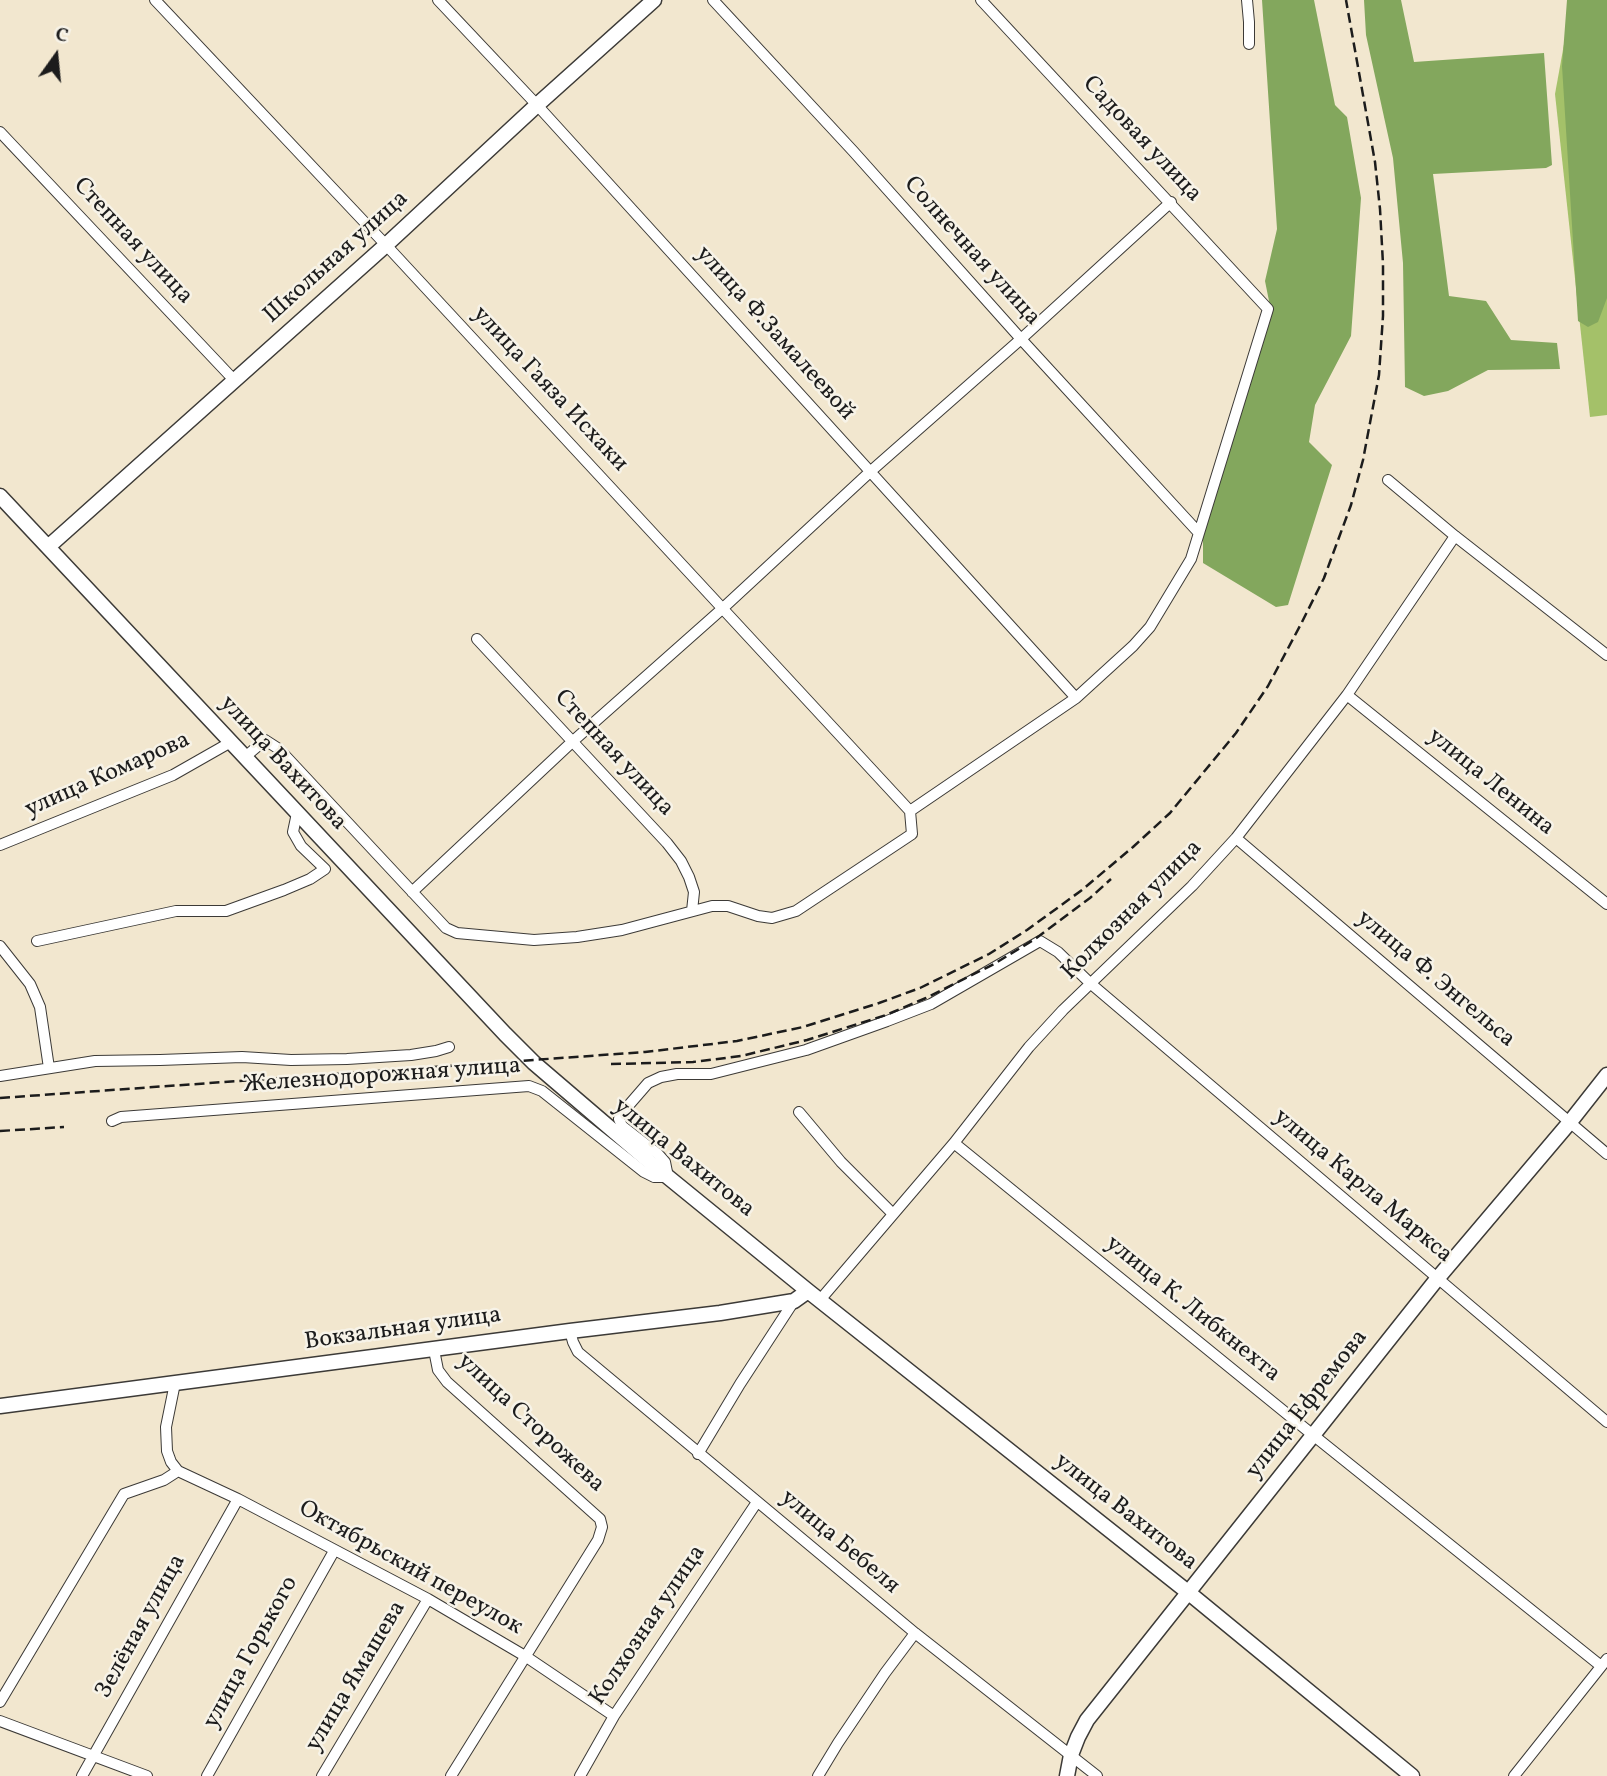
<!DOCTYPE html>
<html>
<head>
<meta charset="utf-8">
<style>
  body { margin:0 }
  #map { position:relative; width:1607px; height:1776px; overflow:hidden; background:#f2e7cf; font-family:Vollkorn,serif }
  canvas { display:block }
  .north { position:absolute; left:21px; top:21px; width:70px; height:70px; -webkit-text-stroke:5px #f7f3e8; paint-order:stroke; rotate:15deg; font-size:19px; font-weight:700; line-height:28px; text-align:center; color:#1c1c1c }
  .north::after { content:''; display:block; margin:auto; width:24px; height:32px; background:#1c1c1c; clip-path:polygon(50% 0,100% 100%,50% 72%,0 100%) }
</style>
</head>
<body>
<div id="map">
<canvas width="1607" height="1776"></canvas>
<div class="north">С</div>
</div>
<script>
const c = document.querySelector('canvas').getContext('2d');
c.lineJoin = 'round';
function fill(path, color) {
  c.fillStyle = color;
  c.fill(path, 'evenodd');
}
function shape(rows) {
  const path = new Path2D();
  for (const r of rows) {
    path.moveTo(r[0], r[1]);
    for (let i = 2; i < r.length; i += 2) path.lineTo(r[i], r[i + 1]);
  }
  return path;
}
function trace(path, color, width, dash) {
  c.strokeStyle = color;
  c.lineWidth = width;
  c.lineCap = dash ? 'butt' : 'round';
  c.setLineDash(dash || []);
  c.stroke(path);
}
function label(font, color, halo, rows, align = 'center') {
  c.font = font + ' Vollkorn,serif';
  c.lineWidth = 5;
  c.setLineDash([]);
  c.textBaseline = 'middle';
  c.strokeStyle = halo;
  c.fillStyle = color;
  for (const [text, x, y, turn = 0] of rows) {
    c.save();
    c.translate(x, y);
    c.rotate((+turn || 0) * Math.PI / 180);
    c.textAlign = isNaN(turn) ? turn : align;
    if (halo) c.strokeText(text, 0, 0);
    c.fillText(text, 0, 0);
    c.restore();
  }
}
fill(shape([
  [1572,0,1607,0,1607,415,1590,417,1555,94]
]), '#a4c169');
fill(shape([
  [1262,0,1314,0,1335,105,1347,117,1361,198,1351,336,1315,405,1309,442,1332,465,1288,605,1276,607,1203,563,1203,534,1271,311,1265,281,1277,229],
  [1364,0,1401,0,1414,62,1544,53,1552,165,1546,168,1433,174,1449,296,1486,301,1511,340,1557,343,1560,369,1488,370,1448,391,1424,396,1405,387,1403,263,1393,158,1366,35],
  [1567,0,1607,0,1607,298,1598,322,1588,327,1578,321,1562,66]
]), '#83a75d');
const street = shape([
  [155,0,386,245,910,811],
  [438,0,537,105,1076,698],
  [713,0,853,151,1021,339,1199,533],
  [1247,0,1249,22,1249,44],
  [0,132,234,380],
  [1388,480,1455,536,1607,655],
  [477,639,667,843,681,861,689,877,694,892,692,911],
  [1347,695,1607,904],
  [245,757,265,740,279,749,446,928,457,933,534,940,577,937,622,930,712,906,728,906,758,916,772,918,796,911,912,834,910,811,1076,698,1133,646,1150,627,1191,559,1268,309,981,0],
  [1236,838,1607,1154],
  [0,845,173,775,231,742],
  [412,892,572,742,722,609,871,471,1021,339,1171,202],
  [37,941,176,911,226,911,284,890,310,879,325,869,301,846,293,832,297,813],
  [0,946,30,984,40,1007,49,1068],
  [0,1076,95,1061,160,1060,242,1057,291,1060,347,1059,411,1055,436,1051,449,1047],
  [799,1112,841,1162,893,1214],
  [112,1121,121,1117,529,1086,542,1091,644,1172,654,1177,668,1177,665,1162,658,1154,622,1126,619,1119,622,1113,648,1083,661,1077,677,1074,711,1074,806,1050,887,1021,931,1004,1040,941,1058,952,1090,983,1607,1422],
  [954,1143,1313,1435,1601,1666],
  [820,1300,954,1143,1029,1047,1063,1010,1192,886,1236,838,1347,695,1455,536],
  [570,1331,573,1342,578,1352,915,1633,1097,1776],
  [434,1350,438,1370,447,1382,600,1519,602,1527,598,1540,451,1776],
  [175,1383,166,1427,167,1451,171,1462,178,1471],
  [698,1454,740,1384,794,1301],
  [178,1471,238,1499,428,1599,525,1656,614,1716],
  [0,1702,124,1494,164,1480,178,1471],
  [0,1721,147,1776],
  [82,1776,238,1499],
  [207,1776,334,1551],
  [322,1776,428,1599],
  [580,1776,614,1716,757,1502],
  [818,1776,838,1743,885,1673,915,1633],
  [1514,1776,1607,1659]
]);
const secondary = shape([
  [0,496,505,1034,534,1063,652,1164,808,1291,1189,1593,1412,1776],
  [48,547,386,245,537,105,654,0],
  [0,1406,570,1331,720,1313,794,1301,808,1291],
  [1067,1776,1071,1755,1078,1737,1087,1720,1437,1279,1570,1122,1607,1075]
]);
trace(street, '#3c3a37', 12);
trace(secondary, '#3c3a37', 17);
trace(street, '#fff', 10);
trace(secondary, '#fff', 14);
trace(shape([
  [611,1064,693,1062,741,1056,807,1040,886,1015,926,998,994,964,1035,939,1090,898,1111,879],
  [0,1098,645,1052,737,1041,803,1027,879,1003,920,988,989,954,1027,930,1082,890,1133,847,1170,813,1236,733,1268,686,1301,624,1324,578,1351,505,1363,460,1379,375,1383,316,1383,264,1380,209,1375,162,1346,0],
  [0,1131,64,1127]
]), '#1c1c1c', 2.5, [10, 5]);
label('24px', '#1c1c1c', '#f7f3e8', [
  ["Садовая улица",1141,140,47],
  ["Степная улица",132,242,47],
  ["Солнечная улица",971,252,48],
  ["Школьная улица",337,258,-42],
  ["улица Ф.Замалеевой",774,334,48],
  ["улица Гаяза Исхаки",549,390,47],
  ["Степная улица",613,754,47],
  ["улица Вахитова",282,764,47],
  ["улица Комарова",108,776,-24],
  ["улица Ленина",1490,783,39],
  ["Колхозная улица",1133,911,-45],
  ["улица Ф. Энгельса",1435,980,40],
  ["Железнодорожная улица",382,1077,-4],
  ["улица Вахитова",683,1159,39],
  ["улица Карла Маркса",1362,1187,40],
  ["улица К. Либкнехта",1192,1310,39],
  ["Вокзальная улица",403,1330,-8],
  ["улица Ефремова",1308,1405,-52],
  ["улица Сторожева",530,1424,43],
  ["улица Вахитова",1125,1513,38],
  ["улица Бебеля",839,1543,40],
  ["Октябрьский переулок",410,1569,29],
  ["Колхозная улица",649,1626,-56],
  ["Зелёная улица",142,1627,-61],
  ["улица Горького",252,1653,-61],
  ["улица Ямашева",357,1677,-59]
]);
</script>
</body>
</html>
